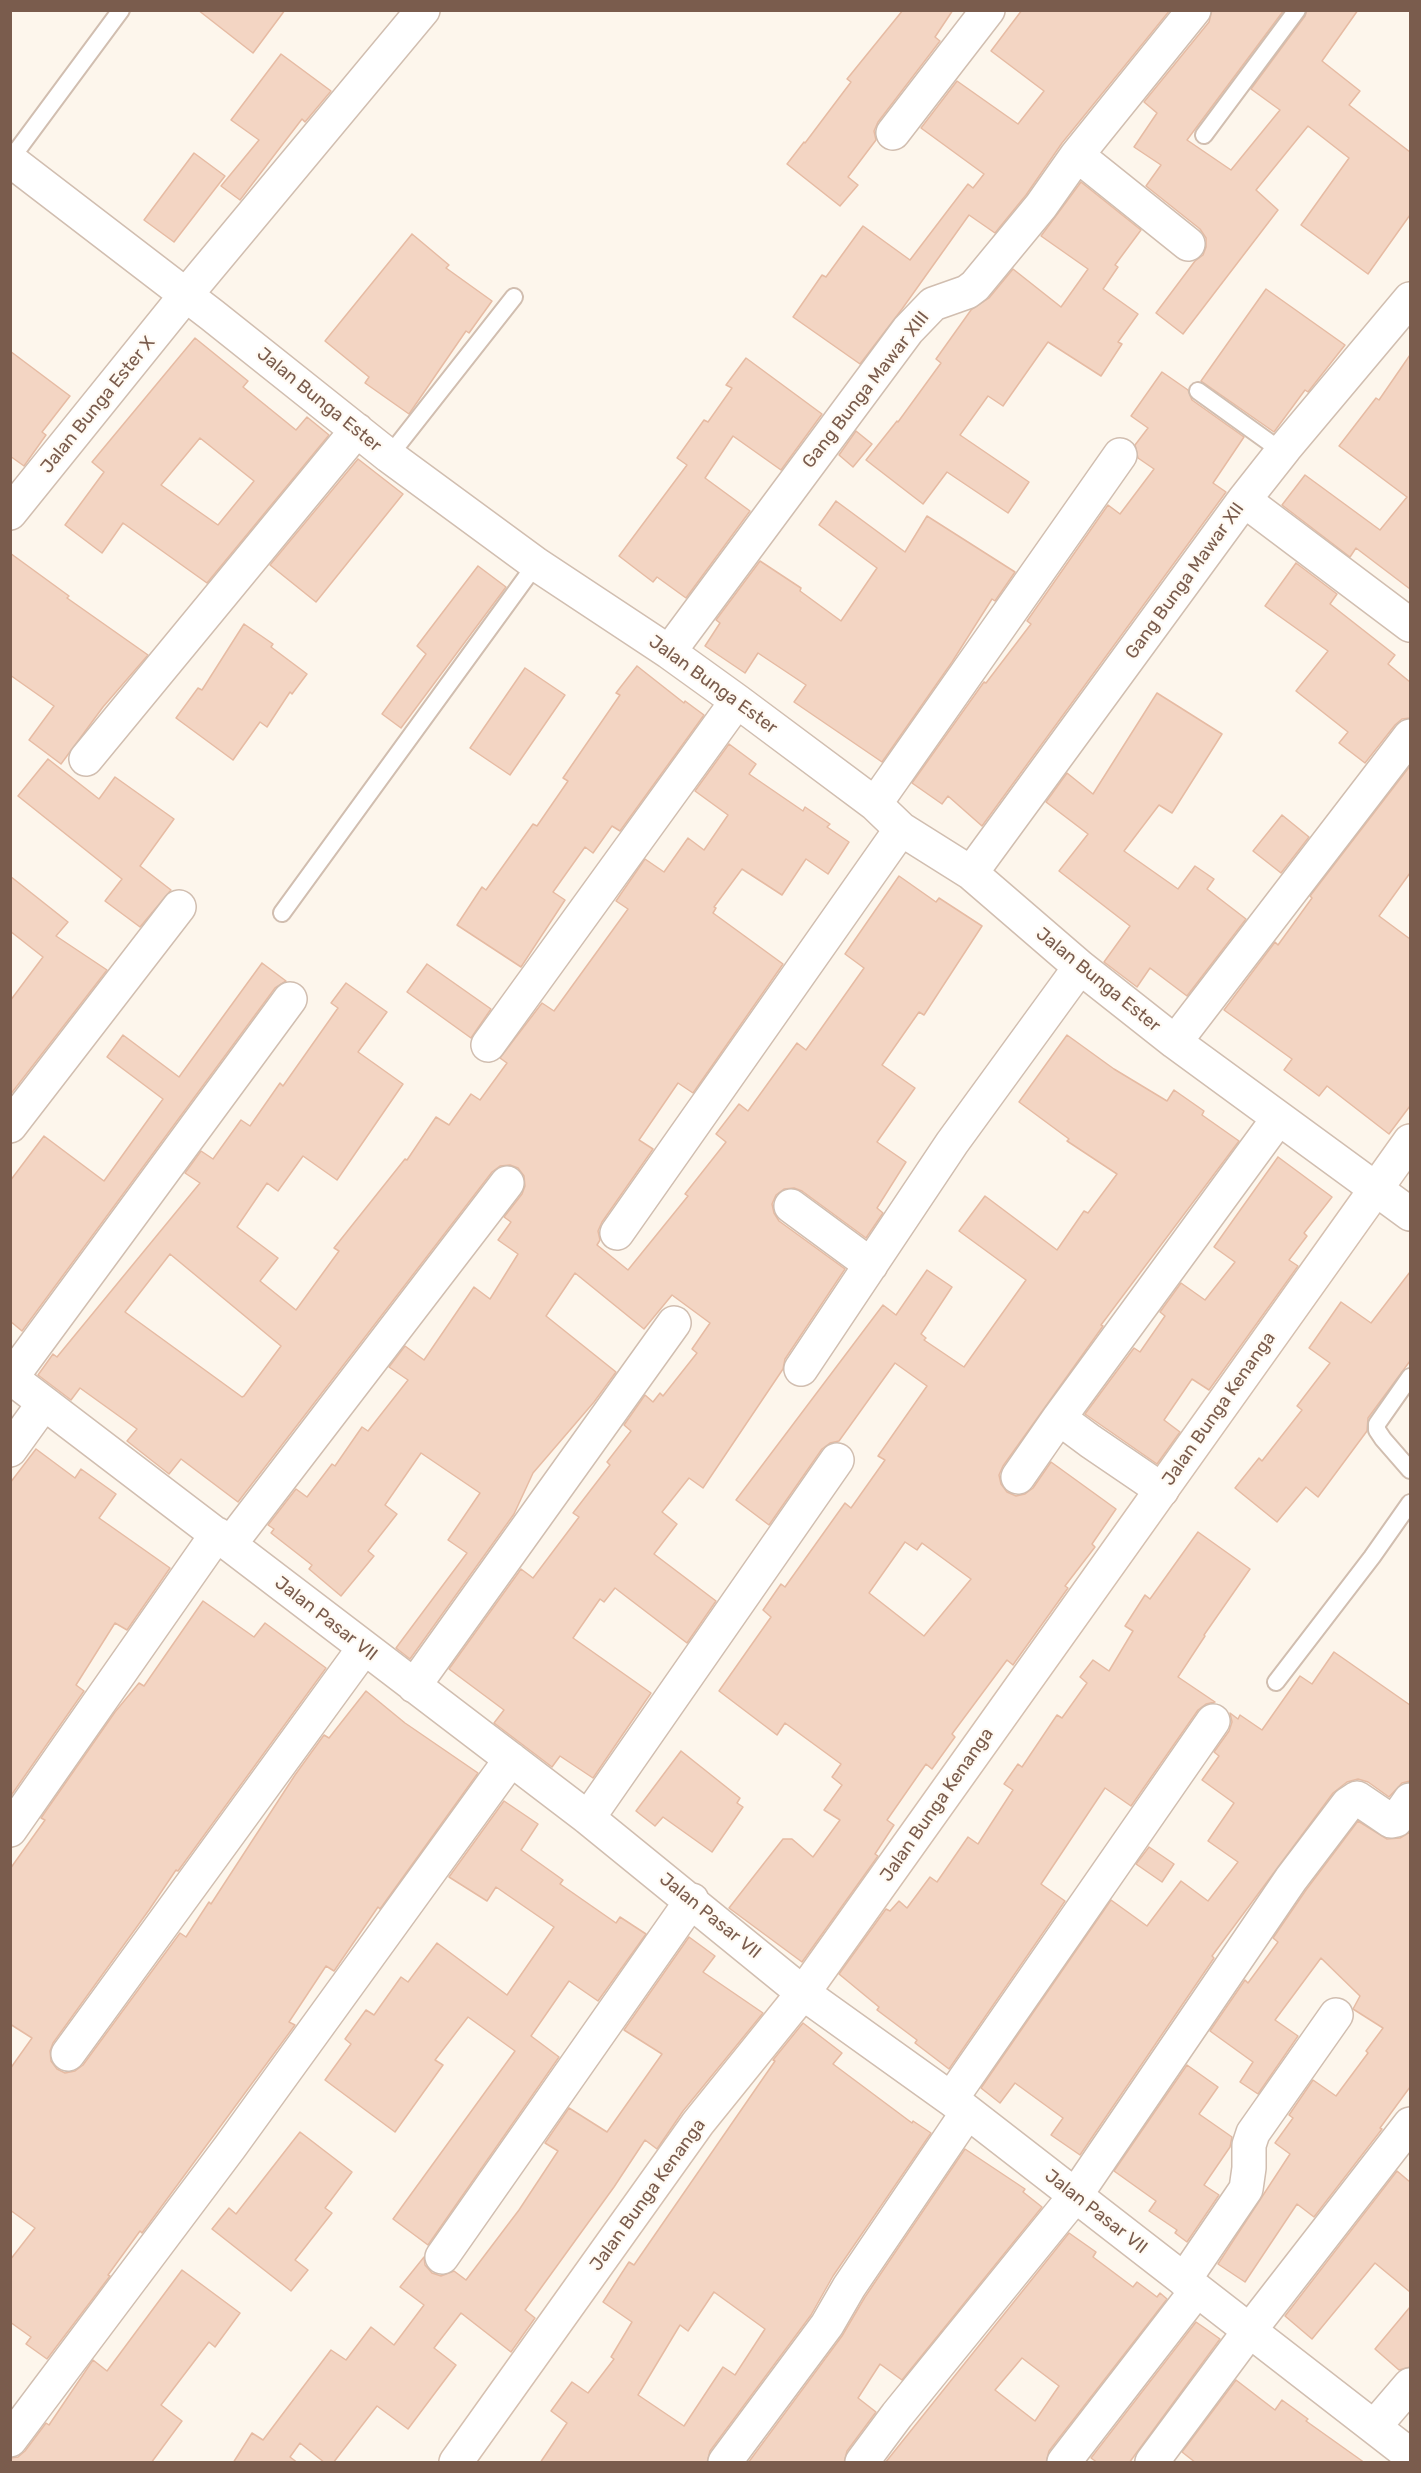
<!DOCTYPE html>
<html>
<head>
<meta charset="utf-8">
<style>
  body { margin:0 }
  #map { position:relative; width:1421px; height:2473px; overflow:hidden; background:#fdf6ec; font-family:Rubik,sans-serif }
  canvas { display:block }
  .frame { position:absolute; inset:0; border:12px solid #7a5c4d; pointer-events:none }
</style>
</head>
<body>
<div id="map">
<canvas width="1421" height="2473"></canvas>
<div class="frame"></div>
</div>
<script>
const c = document.querySelector('canvas').getContext('2d');
c.lineJoin = 'round';
function fill(path, color) {
  c.fillStyle = color;
  c.fill(path, 'evenodd');
}
function shape(rows) {
  const path = new Path2D();
  for (const r of rows) {
    path.moveTo(r[0], r[1]);
    for (let i = 2; i < r.length; i += 2) path.lineTo(r[i], r[i + 1]);
  }
  return path;
}
function trace(path, color, width, dash) {
  c.strokeStyle = color;
  c.lineWidth = width;
  c.lineCap = dash ? 'butt' : 'round';
  c.setLineDash(dash || []);
  c.stroke(path);
}
function label(font, color, halo, rows, align = 'center') {
  c.font = font + ' Rubik,sans-serif';
  c.lineWidth = 4.5;
  c.setLineDash([]);
  c.textBaseline = 'middle';
  c.strokeStyle = halo;
  c.fillStyle = color;
  for (const [text, x, y, turn = 0] of rows) {
    c.save();
    c.translate(x, y);
    c.rotate((+turn || 0) * Math.PI / 180);
    c.textAlign = isNaN(turn) ? turn : align;
    if (halo) c.strokeText(text, 0, 0);
    c.fillText(text, 0, 0);
    c.restore();
  }
}
const building = shape([
  [198,10,285,10,253,53,198,10],
  [903,10,953,10,935,37,940,41,878,122,874,131,876,140,848,177,858,185,840,206,787,164,804,142,805,143,851,82,847,79,903,10],
  [1022,10,1170,10,1062,143,1026,195,995,233,969,215,902,309,860,364,793,317,822,275,826,277,863,226,910,260,968,184,973,188,984,174,921,128,957,81,1018,124,1044,91,991,51,1022,10],
  [1212,10,1284,10,1187,140,1231,170,1280,110,1251,89,1305,16,1307,10,1358,10,1322,61,1360,91,1349,105,1410,152,1410,215,1368,274,1301,225,1349,158,1308,126,1256,190,1278,210,1183,334,1156,313,1195,261,1203,255,1206,247,1206,238,1200,229,1146,186,1161,165,1134,147,1157,113,1144,102,1209,22,1212,10],
  [281,54,331,91,305,122,302,119,240,200,221,186,259,140,231,120,281,54],
  [194,153,225,176,174,242,144,220,194,153],
  [1081,182,1141,230,1115,265,1118,267,1103,289,1138,314,1118,342,1122,344,1101,376,1048,342,1003,406,988,396,960,435,1029,482,1008,513,947,472,923,504,866,460,897,421,898,422,941,363,936,359,971,310,989,298,1013,269,1061,307,1088,269,1041,236,1081,182],
  [412,234,449,265,446,268,492,301,469,333,466,331,409,414,365,383,369,377,325,341,412,234],
  [1266,289,1345,345,1308,392,1305,390,1274,432,1201,381,1266,289],
  [195,338,248,381,243,387,296,430,307,417,329,435,207,583,123,523,102,553,65,525,104,472,92,462,195,338],
  [200,438,254,481,218,525,161,485,200,438],
  [10,351,70,396,42,432,46,435,24,466,10,456,10,351],
  [1410,355,1410,589,1356,548,1350,557,1282,505,1305,475,1380,530,1407,497,1339,446,1376,398,1379,400,1410,355],
  [746,358,822,414,781,470,733,436,705,478,750,511,686,598,657,577,653,582,619,556,687,465,677,458,704,420,708,422,732,388,726,385,746,358],
  [1162,372,1188,390,1192,400,1244,437,1213,483,1226,492,982,826,948,796,942,804,912,783,984,682,986,683,1031,624,1027,621,1108,505,1120,514,1154,469,1138,458,1135,445,1148,428,1131,416,1162,372],
  [856,431,872,444,853,467,839,455,856,431],
  [358,459,403,494,316,602,270,565,358,459],
  [836,501,905,552,927,516,1015,572,995,601,992,599,952,662,882,762,794,702,806,685,758,653,745,673,705,646,720,623,716,620,760,561,801,588,800,591,841,621,877,568,819,525,836,501],
  [10,553,69,596,67,598,148,655,103,707,61,764,29,740,54,706,10,675,10,553],
  [1296,563,1337,594,1330,604,1395,655,1388,664,1410,682,1410,718,1402,719,1395,725,1365,763,1339,743,1348,732,1296,691,1328,651,1265,606,1296,563],
  [478,566,506,587,401,728,382,714,426,654,417,646,478,566],
  [244,624,273,644,271,647,307,674,292,694,290,692,267,727,260,722,233,760,176,718,198,688,202,690,244,624],
  [637,666,684,703,685,701,704,715,620,831,612,826,593,853,585,847,553,892,565,900,521,967,457,925,482,887,486,890,533,824,537,826,568,781,563,778,620,695,616,693,637,666],
  [525,668,565,695,510,775,470,748,525,668],
  [1157,693,1222,734,1172,813,1159,805,1124,851,1178,889,1195,866,1214,879,1207,889,1246,919,1187,996,1150,968,1137,987,1104,962,1130,926,1059,871,1088,834,1046,802,1067,773,1093,794,1157,693],
  [729,744,756,764,749,774,803,811,805,807,830,824,827,827,849,842,828,874,806,859,782,895,742,869,714,907,716,908,713,913,783,964,693,1093,678,1083,639,1140,653,1149,602,1222,598,1231,600,1240,597,1245,628,1270,688,1196,685,1194,726,1142,716,1134,739,1104,748,1111,797,1043,806,1050,864,968,845,954,899,876,936,902,939,898,982,926,924,1015,919,1012,882,1065,915,1088,877,1142,906,1162,877,1208,883,1213,866,1238,802,1191,794,1188,784,1189,776,1195,772,1204,774,1213,779,1221,845,1269,785,1359,783,1369,703,1488,689,1478,662,1512,677,1524,654,1554,716,1601,687,1643,615,1588,604,1602,600,1599,573,1638,651,1693,593,1778,560,1756,552,1767,494,1723,504,1710,449,1669,521,1569,533,1578,579,1517,573,1513,610,1465,607,1462,631,1431,624,1425,645,1395,653,1402,660,1393,663,1396,697,1353,692,1349,710,1323,672,1295,644,1329,575,1273,546,1316,616,1372,594,1402,533,1473,514,1514,410,1659,396,1648,467,1553,448,1540,480,1493,421,1453,385,1505,397,1514,368,1551,374,1556,341,1596,309,1569,312,1565,271,1533,274,1529,268,1525,296,1489,307,1497,332,1464,335,1466,362,1427,368,1431,408,1380,389,1367,405,1346,424,1360,474,1287,490,1299,518,1254,498,1240,511,1222,504,1217,522,1194,525,1186,524,1176,518,1168,510,1165,500,1166,492,1172,238,1502,181,1459,169,1474,127,1441,137,1429,80,1388,71,1400,38,1375,53,1354,57,1357,200,1183,185,1173,201,1151,213,1159,241,1120,250,1126,280,1083,283,1086,338,1008,331,1003,346,983,387,1012,358,1052,403,1084,337,1180,303,1156,278,1191,267,1183,237,1227,278,1258,260,1281,296,1310,339,1251,334,1248,405,1159,407,1160,436,1117,449,1125,471,1094,480,1100,507,1063,500,1058,542,1003,554,1011,628,909,616,901,645,859,664,872,688,838,704,850,728,815,695,791,729,744],
  [170,1254,281,1346,244,1396,242,1397,125,1312,170,1254],
  [48,759,99,799,115,777,174,819,140,866,171,890,140,927,105,901,122,879,18,796,48,759],
  [1410,766,1410,873,1379,916,1410,939,1410,1106,1389,1134,1327,1086,1319,1096,1284,1070,1292,1059,1224,1010,1275,942,1278,945,1312,898,1310,896,1410,766],
  [1282,815,1309,837,1281,873,1253,851,1282,815],
  [10,876,68,922,56,936,107,970,10,1095,10,1001,43,957,10,931,10,876],
  [262,963,286,981,275,988,22,1331,10,1321,10,1181,44,1136,104,1181,163,1099,107,1057,123,1035,179,1077,262,963],
  [427,964,491,1009,471,1038,407,992,427,964],
  [1067,1035,1114,1069,1167,1101,1174,1090,1204,1111,1202,1115,1239,1141,1101,1325,1103,1326,1003,1466,999,1475,1001,1484,1007,1492,1016,1496,1025,1494,1033,1488,1051,1462,1116,1509,1092,1544,1095,1547,1065,1586,1068,1588,1015,1662,1013,1665,1007,1660,952,1734,955,1737,932,1769,926,1764,887,1820,894,1825,875,1854,878,1856,802,1962,729,1908,783,1839,792,1839,813,1857,840,1820,824,1810,842,1785,832,1777,841,1764,785,1723,777,1735,719,1691,771,1617,763,1610,781,1584,785,1587,845,1503,851,1508,885,1460,878,1456,927,1386,895,1363,839,1441,830,1443,822,1449,769,1525,736,1500,883,1305,896,1315,927,1270,952,1287,921,1334,926,1338,924,1340,964,1367,1026,1280,959,1231,985,1196,1057,1250,1084,1211,1088,1213,1117,1174,1067,1141,1069,1139,1019,1102,1067,1035],
  [905,1542,917,1550,922,1543,971,1579,924,1636,869,1593,905,1542],
  [1278,1157,1332,1197,1304,1233,1307,1236,1289,1260,1298,1266,1209,1390,1192,1379,1164,1420,1180,1432,1157,1464,1085,1414,1134,1348,1140,1352,1165,1316,1160,1312,1181,1283,1205,1300,1235,1262,1214,1247,1278,1157],
  [1410,1272,1410,1361,1368,1418,1367,1431,1318,1497,1306,1487,1277,1522,1235,1488,1259,1458,1262,1461,1302,1410,1297,1406,1330,1363,1309,1348,1341,1302,1371,1323,1410,1272],
  [36,1449,75,1478,81,1469,116,1494,99,1518,170,1568,127,1630,115,1623,76,1685,84,1691,10,1797,10,1483,36,1449],
  [1198,1532,1250,1569,1204,1635,1205,1636,1178,1677,1215,1702,1206,1704,1198,1710,1131,1806,1105,1788,1041,1884,1065,1901,949,2069,915,2043,917,2040,877,2010,879,2007,839,1974,886,1909,890,1911,899,1901,907,1908,930,1877,937,1882,968,1837,978,1844,1013,1790,1004,1784,1018,1764,1022,1767,1057,1715,1062,1718,1087,1683,1080,1677,1093,1660,1109,1671,1133,1631,1125,1626,1145,1595,1150,1599,1198,1532],
  [203,1601,254,1637,265,1623,326,1668,178,1871,176,1870,149,1910,53,2043,50,2051,51,2061,57,2069,65,2073,75,2071,83,2065,180,1933,186,1937,209,1902,211,1904,295,1775,324,1735,329,1738,366,1691,405,1723,478,1773,380,1909,378,1907,334,1971,326,1966,289,2022,295,2025,142,2233,140,2231,108,2275,110,2276,47,2359,26,2344,31,2337,10,2322,10,2260,35,2228,10,2210,10,2069,32,2038,10,2024,10,1869,45,1820,41,1818,115,1712,139,1683,144,1686,203,1601],
  [1334,1652,1410,1705,1410,1781,1402,1783,1389,1797,1368,1782,1358,1779,1347,1782,1333,1793,1212,1956,1214,1958,1080,2155,1051,2135,1063,2118,1015,2083,1000,2103,981,2088,1111,1900,1147,1926,1181,1881,1208,1901,1238,1862,1208,1841,1234,1803,1202,1780,1219,1756,1214,1752,1229,1731,1232,1722,1230,1713,1238,1719,1240,1715,1262,1730,1300,1676,1312,1684,1334,1652],
  [681,1751,740,1798,737,1803,743,1807,712,1852,663,1817,655,1826,636,1811,681,1751],
  [504,1801,538,1824,521,1850,563,1880,560,1884,616,1923,620,1917,646,1934,598,2001,569,1981,531,2036,559,2057,428,2245,393,2219,515,2051,468,2017,435,2060,443,2065,395,2132,325,2080,351,2044,345,2039,366,2010,374,2015,401,1977,408,1982,437,1943,507,1995,554,1927,496,1887,487,1901,449,1877,504,1801],
  [1358,1821,1387,1839,1400,1838,1410,1832,1410,2087,1380,2128,1382,2129,1314,2217,1297,2204,1245,2282,1218,2264,1290,2154,1275,2143,1293,2118,1289,2115,1313,2080,1336,2096,1368,2053,1366,2051,1383,2028,1353,2009,1360,1996,1321,1958,1275,2020,1298,2036,1258,2094,1240,2082,1253,2062,1210,2031,1245,1980,1248,1983,1278,1942,1273,1938,1306,1890,1358,1821],
  [1149,1847,1174,1864,1162,1882,1136,1864,1149,1847],
  [689,1937,715,1956,703,1972,763,2013,683,2111,657,2149,645,2140,614,2187,525,2310,535,2318,511,2352,461,2313,434,2348,456,2365,408,2429,377,2406,333,2463,325,2463,300,2443,290,2457,298,2463,233,2463,252,2433,263,2440,331,2350,346,2360,371,2327,394,2345,424,2305,400,2287,424,2257,425,2265,432,2273,441,2276,454,2271,466,2280,519,2210,558,2151,545,2143,569,2108,607,2132,662,2054,624,2030,689,1937],
  [803,2023,842,2053,833,2064,912,2123,913,2121,931,2133,833,2276,811,2315,710,2451,707,2463,540,2463,567,2423,551,2411,572,2382,588,2393,614,2359,611,2357,632,2322,603,2302,629,2262,634,2265,775,2061,773,2060,803,2023],
  [714,2292,765,2329,735,2375,723,2367,684,2426,638,2395,680,2325,688,2331,714,2292],
  [1187,2065,1218,2087,1199,2114,1232,2137,1230,2147,1204,2185,1219,2195,1187,2242,1175,2233,1177,2230,1149,2211,1156,2201,1114,2171,1187,2065],
  [300,2132,352,2172,325,2208,332,2213,295,2260,308,2270,291,2291,212,2229,229,2208,236,2214,300,2132],
  [965,2149,1025,2189,1023,2192,1042,2207,902,2380,880,2364,858,2398,876,2412,847,2451,844,2463,748,2463,842,2336,865,2297,965,2149],
  [1397,2171,1410,2182,1410,2292,1375,2263,1312,2339,1285,2316,1397,2171],
  [1069,2233,1096,2252,1093,2257,1133,2287,1137,2282,1157,2297,1160,2293,1167,2299,1049,2451,1046,2463,885,2463,1069,2233],
  [1022,2358,1059,2386,1035,2421,995,2390,1022,2358],
  [182,2270,240,2313,215,2347,209,2342,161,2405,182,2421,151,2463,10,2463,10,2458,18,2457,25,2451,46,2423,49,2425,93,2360,107,2371,182,2270],
  [1410,2307,1410,2367,1399,2370,1375,2349,1410,2307],
  [1196,2322,1220,2339,1129,2463,1098,2463,1091,2458,1196,2322],
  [1236,2380,1275,2410,1282,2400,1308,2419,1306,2421,1365,2463,1196,2463,1182,2452,1236,2380]
]);
fill(building, '#f3d5c3');
trace(building, '#e6bba3', 1.5);
const lane = shape([
  [1204,135,1297,10],
  [10,160,121,10],
  [1198,391,1273,445,1285,448],
  [389,456,514,297],
  [282,913,536,564],
  [1410,1377,1377,1424,1377,1430,1383,1439,1410,1470],
  [1276,1682,1372,1557,1410,1503]
]);
const street = shape([
  [893,133,988,10],
  [1077,155,1188,244],
  [10,160,212,315,389,456,536,564,669,652,737,701,875,804,901,829,971,873,1080,967,1175,1042,1410,1214],
  [1244,500,1410,625],
  [10,513,185,296,423,10],
  [669,652,908,330,933,304,967,292,975,286,1041,206,1077,155,1194,10],
  [86,759,357,430],
  [875,804,1120,455],
  [971,873,1244,500,1285,448,1410,299],
  [1175,1042,1410,736],
  [488,1045,737,701],
  [10,1126,179,907],
  [791,1206,871,1265],
  [617,1233,901,829],
  [801,1369,952,1143,1080,967],
  [10,1377,588,1818,803,1993,951,2099,1410,2455],
  [11,1378,290,999],
  [10,1450,44,1403],
  [1018,1477,1059,1418],
  [1162,1490,1090,1441,1059,1418,1278,1119],
  [230,1544,507,1183],
  [414,1686,674,1323],
  [588,1818,837,1460],
  [10,1830,217,1534],
  [68,2054,364,1648],
  [951,2099,1213,1721],
  [442,2257,692,1900],
  [1184,2280,1246,2189,1249,2168,1249,2145,1253,2133,1336,2015],
  [1374,2427,1410,2385],
  [10,2440,230,2147,511,1759],
  [725,2462,827,2325,849,2287,967,2113],
  [862,2462,897,2415,1075,2196,1291,1879,1348,1804,1357,1798,1391,1821,1396,1820,1410,1800],
  [1064,2462,1197,2290],
  [1152,2462,1250,2330,1410,2124]
]);
const secondary = shape([
  [456,2462,698,2123,803,1993,1410,1141]
]);
trace(lane, '#d1beb0', 20);
trace(street, '#d1beb0', 36);
trace(secondary, '#d6c0b0', 36);
trace(lane, '#fff', 16);
trace(street, '#fff', 33);
trace(secondary, '#fff', 33);
label('18px', '#7a5c4d', '#fffaf3', [
  ["Gang Bunga Mawar XIII",866,390,-52],
  ["Jalan Bunga Ester",319,400,39],
  ["Jalan Bunga Ester X",98,405,-51],
  ["Gang Bunga Mawar XII",1185,581,-54],
  ["Jalan Bunga Ester",713,685,36],
  ["Jalan Bunga Ester",1098,980,39],
  ["Jalan Bunga Kenanga",1219,1409,-55],
  ["Jalan Pasar VII",326,1619,38],
  ["Jalan Bunga Kenanga",937,1805,-55],
  ["Jalan Pasar VII",710,1916,39],
  ["Jalan Bunga Kenanga",648,2195,-54],
  ["Jalan Pasar VII",1096,2212,38]
]);
</script>
</body>
</html>
